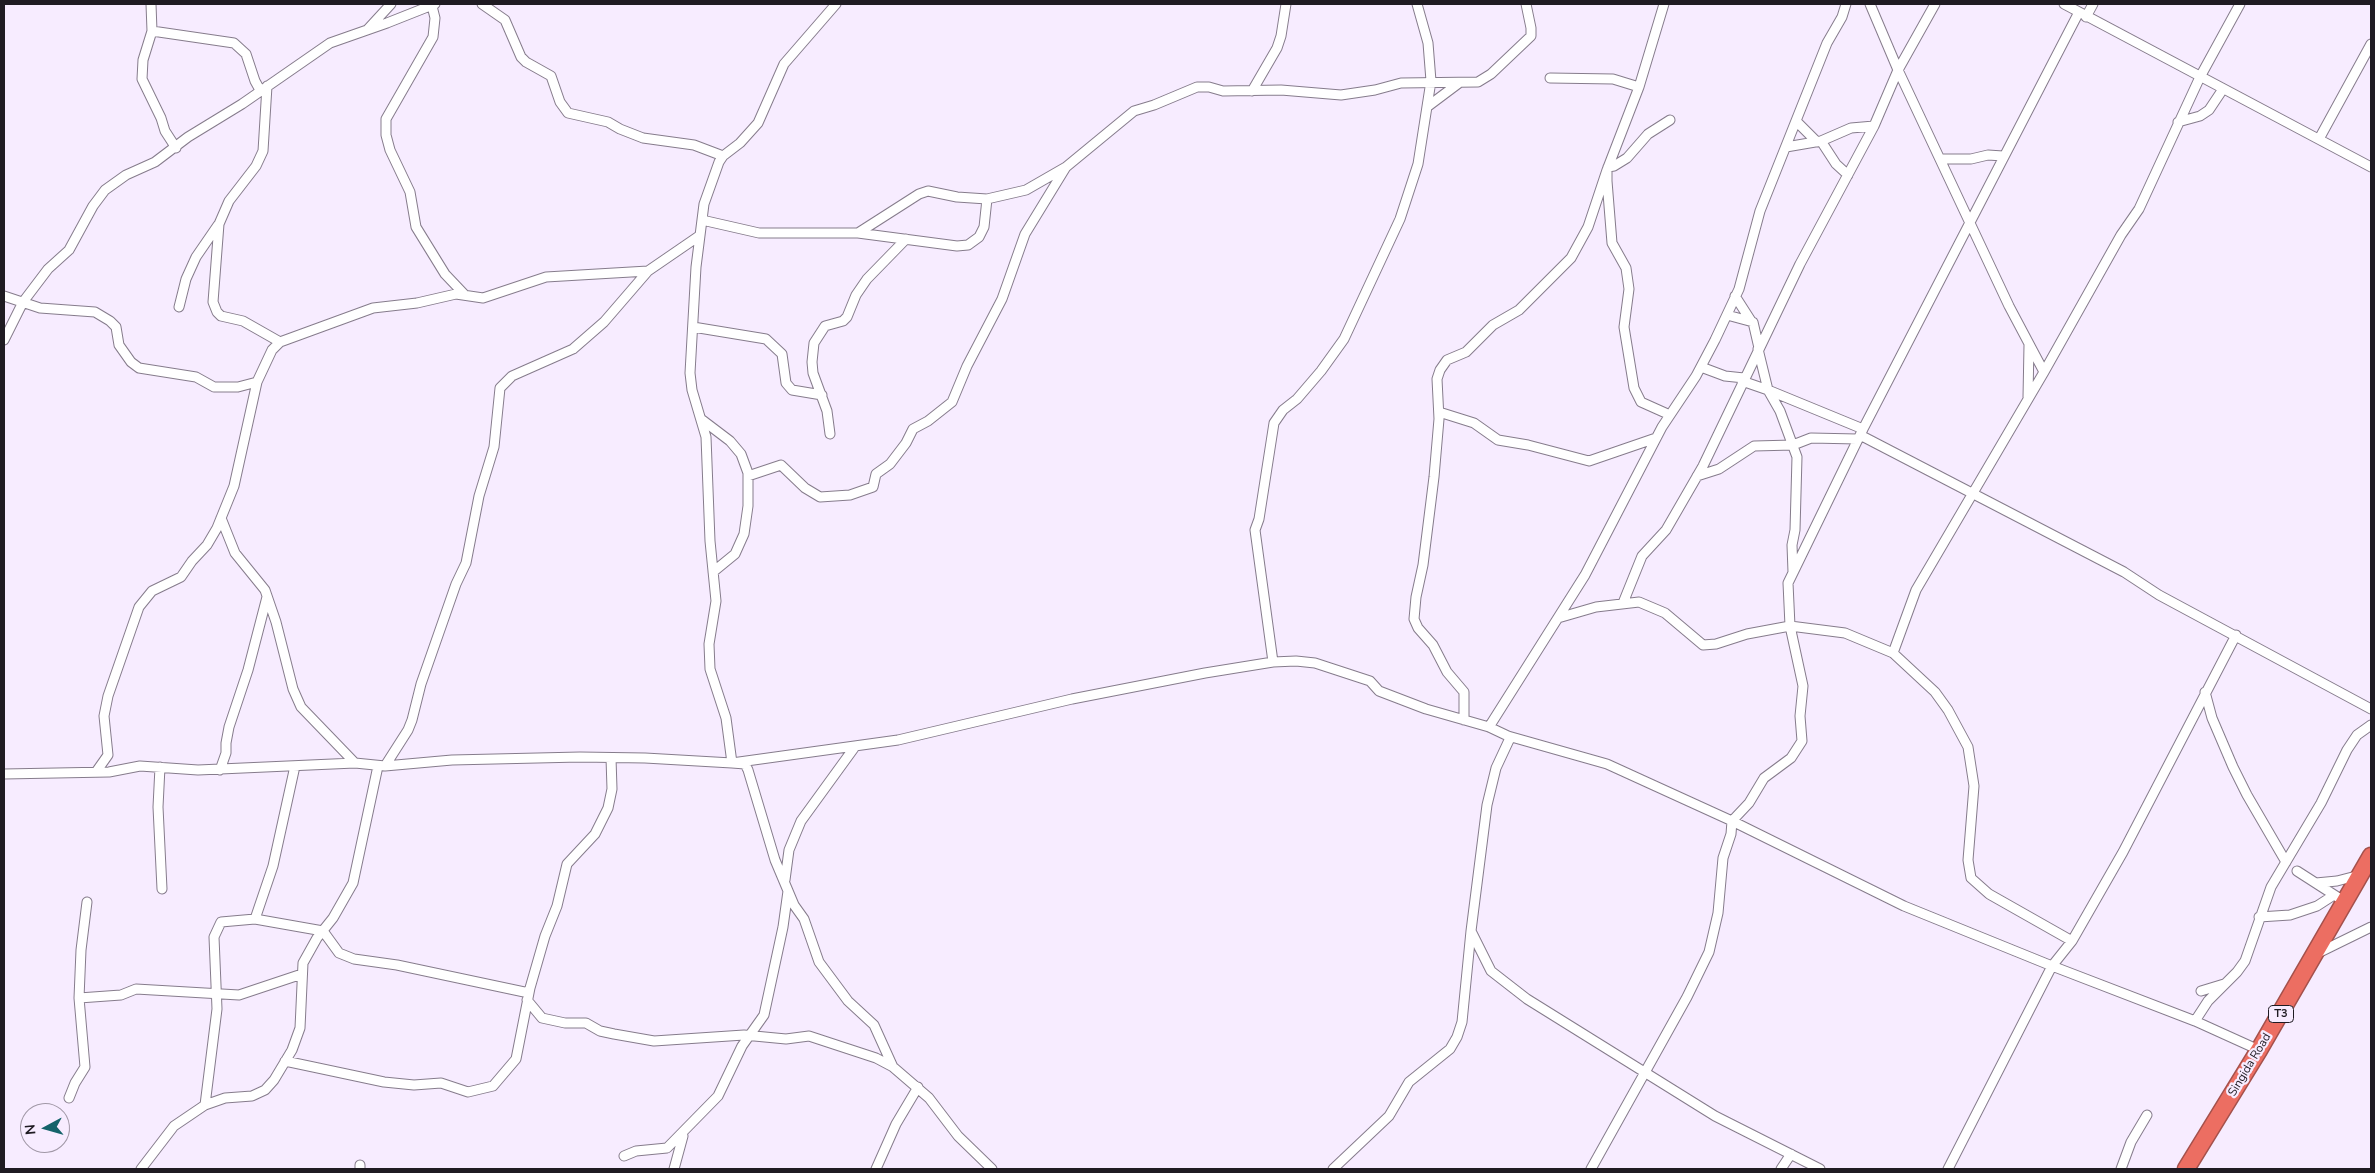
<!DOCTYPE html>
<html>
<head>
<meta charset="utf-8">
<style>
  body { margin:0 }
  #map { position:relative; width:2375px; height:1173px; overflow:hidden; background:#f7ecff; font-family:"Nunito Sans",sans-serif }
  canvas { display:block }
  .frame { position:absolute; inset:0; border:5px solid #1f1b22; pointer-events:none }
  .north { position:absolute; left:20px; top:1103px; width:50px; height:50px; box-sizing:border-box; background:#f7ecff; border:1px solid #a198a7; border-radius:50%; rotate:264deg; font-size:14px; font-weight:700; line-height:20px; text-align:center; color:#1f1b22 }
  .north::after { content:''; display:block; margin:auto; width:18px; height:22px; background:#14636a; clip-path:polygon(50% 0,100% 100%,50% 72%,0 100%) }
</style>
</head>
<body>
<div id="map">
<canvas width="2375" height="1173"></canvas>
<div class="frame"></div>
<div class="north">N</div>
</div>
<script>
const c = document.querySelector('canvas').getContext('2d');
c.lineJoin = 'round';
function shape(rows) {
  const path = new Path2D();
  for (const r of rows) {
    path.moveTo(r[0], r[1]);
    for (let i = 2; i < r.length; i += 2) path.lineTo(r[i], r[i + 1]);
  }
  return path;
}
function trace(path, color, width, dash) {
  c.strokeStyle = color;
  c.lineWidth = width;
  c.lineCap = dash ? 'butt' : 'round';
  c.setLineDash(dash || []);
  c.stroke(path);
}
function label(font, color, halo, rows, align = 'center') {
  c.font = font + ' "Nunito Sans",sans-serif';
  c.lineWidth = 4.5;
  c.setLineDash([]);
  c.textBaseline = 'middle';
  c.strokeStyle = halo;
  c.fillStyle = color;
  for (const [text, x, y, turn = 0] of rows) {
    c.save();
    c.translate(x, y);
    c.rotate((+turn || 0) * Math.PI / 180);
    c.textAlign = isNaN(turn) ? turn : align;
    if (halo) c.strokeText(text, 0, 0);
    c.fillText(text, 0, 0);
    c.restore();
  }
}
const street = shape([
  [151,4,152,31,143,60,142,79,161,118,165,131,176,148],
  [482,4,505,20,521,57,526,62,551,76,560,102,568,113,608,122,620,129,643,138,694,145,723,156],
  [836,4,784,64,758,123,740,143,723,156,719,162,704,204,696,267,690,373,692,390,706,437,710,541,716,601,709,644,710,669,726,718,732,763,745,764,748,770,775,860,794,905,804,919,819,962,848,1001,874,1025,893,1067,929,1098,958,1136,992,1169],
  [1664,4,1639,87,1607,170,1607,181,1612,243,1626,268,1629,289,1624,327,1634,388,1641,402,1670,415],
  [1870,4,1898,70,2009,306,2044,372],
  [2064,4,2371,167],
  [432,6,435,18,433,37,386,119,386,135,390,150,410,192,416,227,445,274,464,294],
  [2086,17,2093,4],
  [368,29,391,4],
  [152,31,234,43,246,54,255,81,260,90],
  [1550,78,1613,79,1639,87],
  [267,86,263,151,256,166,229,201,219,224,213,302,217,312,221,316,243,321,280,342],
  [1252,91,1277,48,1281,36,1286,4],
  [1427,107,1459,83],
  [1797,122,1817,142],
  [2178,122,2200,116,2209,110,2223,89],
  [2319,139,2371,44],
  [1821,141,1836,164,1848,175],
  [1786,147,1821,141,1851,128,1874,126],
  [1940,159,1971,159,1988,155,2003,156],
  [1608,167,1614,166,1627,158,1648,134,1670,120],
  [702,220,759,233,858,233,957,246,968,245,979,237,984,227,987,199],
  [858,233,919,194,928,191,957,197,987,199,1026,190,1066,167,1134,111,1154,105,1197,87,1209,87,1223,91,1281,90,1341,95,1375,90,1401,83,1478,82,1491,74,1531,36,1531,28,1526,4],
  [4,296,40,308,95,312,110,321,116,327,119,345,131,362,139,368,196,377,214,387,238,387,257,382],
  [1735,296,1751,321],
  [179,307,186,279,196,257,218,225],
  [1727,315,1753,322,1759,348],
  [693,327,766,339,782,354,786,383,792,390,822,395],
  [4,340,23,302,48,269,69,250,93,206,105,190,126,175,155,162,188,137,242,104,330,43,387,23,435,4],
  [1758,349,1768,390,1780,411,1797,457,1795,530,1792,545,1793,572],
  [1701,367,1725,376,1744,378],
  [1742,381,1768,390,1863,429],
  [2028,397,2029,345],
  [1439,412,1474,423,1498,440,1528,445,1589,461,1656,438],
  [701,419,730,441,741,454,748,473,748,506,744,534,735,554,713,572],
  [830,434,827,411,813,373,812,362,814,343,825,326,843,321,847,317,856,295,867,279,906,239],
  [1860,435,2124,572,2159,595,2371,709],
  [748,476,781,465,805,488,820,497,850,495,873,487,876,474,890,464,906,443,913,429,928,421,952,402,967,366,1002,299,1025,234,1066,167],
  [1697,476,1719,469,1754,446,1793,445,1811,438,1857,439],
  [221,518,235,553,265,590,276,622,293,689,301,707,355,763],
  [1623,603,1642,556,1666,530,1703,466,1800,264,1874,126,1898,70,1935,4],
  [1558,618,1596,607,1639,602,1665,613,1703,645,1716,644,1747,634,1790,626,1845,633,1893,653,1935,692,1948,710,1968,747,1974,786,1968,860,1971,878,1989,894,2072,941],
  [1893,653,1916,590,2044,372,2121,235,2139,209,2200,77,2240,4],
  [1273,662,1255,530,1259,519,1274,423,1283,410,1297,399,1321,371,1344,339,1400,219,1418,164,1431,81,1428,43,1417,4],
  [2205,692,2212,718,2233,767,2247,795,2286,862],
  [1464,720,1464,692,1447,672,1433,645,1418,628,1414,619,1416,597,1423,565,1434,477,1439,419,1437,379,1440,370,1447,360,1466,352,1493,325,1519,310,1571,258,1588,227,1607,170],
  [1489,727,1585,575,1662,427,1696,376,1715,340,1739,289,1760,211,1827,43,1842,17,1846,4],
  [385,766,408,730,412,720,421,684,456,584,466,563,479,496,494,447,500,388,512,376,573,349,604,322,648,271],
  [160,767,158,807,162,889],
  [220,770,226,753,226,743,229,727,248,670,267,597],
  [96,772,108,755,104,716,108,696,139,607,152,591,181,577,192,561,207,545,217,528,234,486,257,382,272,350,280,342,373,308,417,303,456,294,483,298,546,277,648,271,699,236],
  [4,774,109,772,140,766,198,770,355,763,385,766,452,760,580,757,645,758,732,763,898,740,1072,699,1205,673,1273,662,1296,661,1315,663,1370,681,1379,691,1426,709,1489,727,1508,736,1607,764,1732,821,1904,906,2052,966,2195,1021,2259,1050],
  [2297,871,2339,898],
  [785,880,789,850,801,821,854,748],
  [2316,883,2337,881,2360,875],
  [2259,917,2290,915,2317,906,2334,895],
  [255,919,273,866,295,766],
  [1471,931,1491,971,1527,999,1715,1116,1820,1169],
  [2318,953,2371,927],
  [2201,991,2224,984],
  [79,998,121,995,136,989,239,995,302,974],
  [527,1000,542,1018,565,1023,586,1023,600,1031,614,1034,654,1041,744,1035,786,1039,809,1036,876,1058,893,1067],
  [2195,1021,2208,1001,2237,972,2245,961,2271,887,2321,803,2347,750,2357,735,2371,725],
  [285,1061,384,1082,414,1085,441,1083,468,1092,493,1086,516,1059,530,988,545,936,557,906,567,864,595,834,608,808,612,789,611,758],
  [69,1098,75,1083,85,1067,79,998,81,950,87,902],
  [205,1105,217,1009,214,937,221,922,255,919,323,931,339,953,354,959,397,965,529,993],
  [624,1156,636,1151,667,1148,718,1096,742,1046,764,1015,783,927,788,891],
  [141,1169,174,1126,205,1105,225,1098,252,1096,265,1090,274,1080,292,1050,300,1028,303,963,317,938,333,918,353,883,378,766],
  [360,1169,360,1165],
  [674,1169,683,1136],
  [876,1169,896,1124,918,1087],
  [1333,1169,1389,1116,1409,1082,1450,1049,1457,1037,1462,1022,1471,931,1487,805,1496,768,1510,738,1508,736],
  [1591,1169,1687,997,1709,952,1718,913,1723,858,1731,834,1732,821,1749,803,1764,778,1791,758,1802,741,1800,716,1803,686,1790,626,1788,583,1863,429,2079,12],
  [1781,1169,1791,1154],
  [1948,1169,2052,966,2072,941,2123,852,2236,635],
  [2121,1169,2131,1142,2147,1115]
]);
const highway = shape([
  [2186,1169,2259,1050,2371,856]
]);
trace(street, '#867c8c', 11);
trace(highway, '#a4514c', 19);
trace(street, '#fff', 9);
trace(highway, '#ec6e62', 16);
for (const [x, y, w] of [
  [2281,1014,25]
]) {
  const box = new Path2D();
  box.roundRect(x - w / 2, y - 8.5, w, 17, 4);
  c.fillStyle = '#f7ecff';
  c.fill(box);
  trace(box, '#1f1b22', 1);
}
label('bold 11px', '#1f1b22', null, [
  ["T3",2281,1014]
]);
label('12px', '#1f1b22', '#f7ecff', [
  ["Singida Road",2250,1065,-59]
]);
</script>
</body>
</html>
